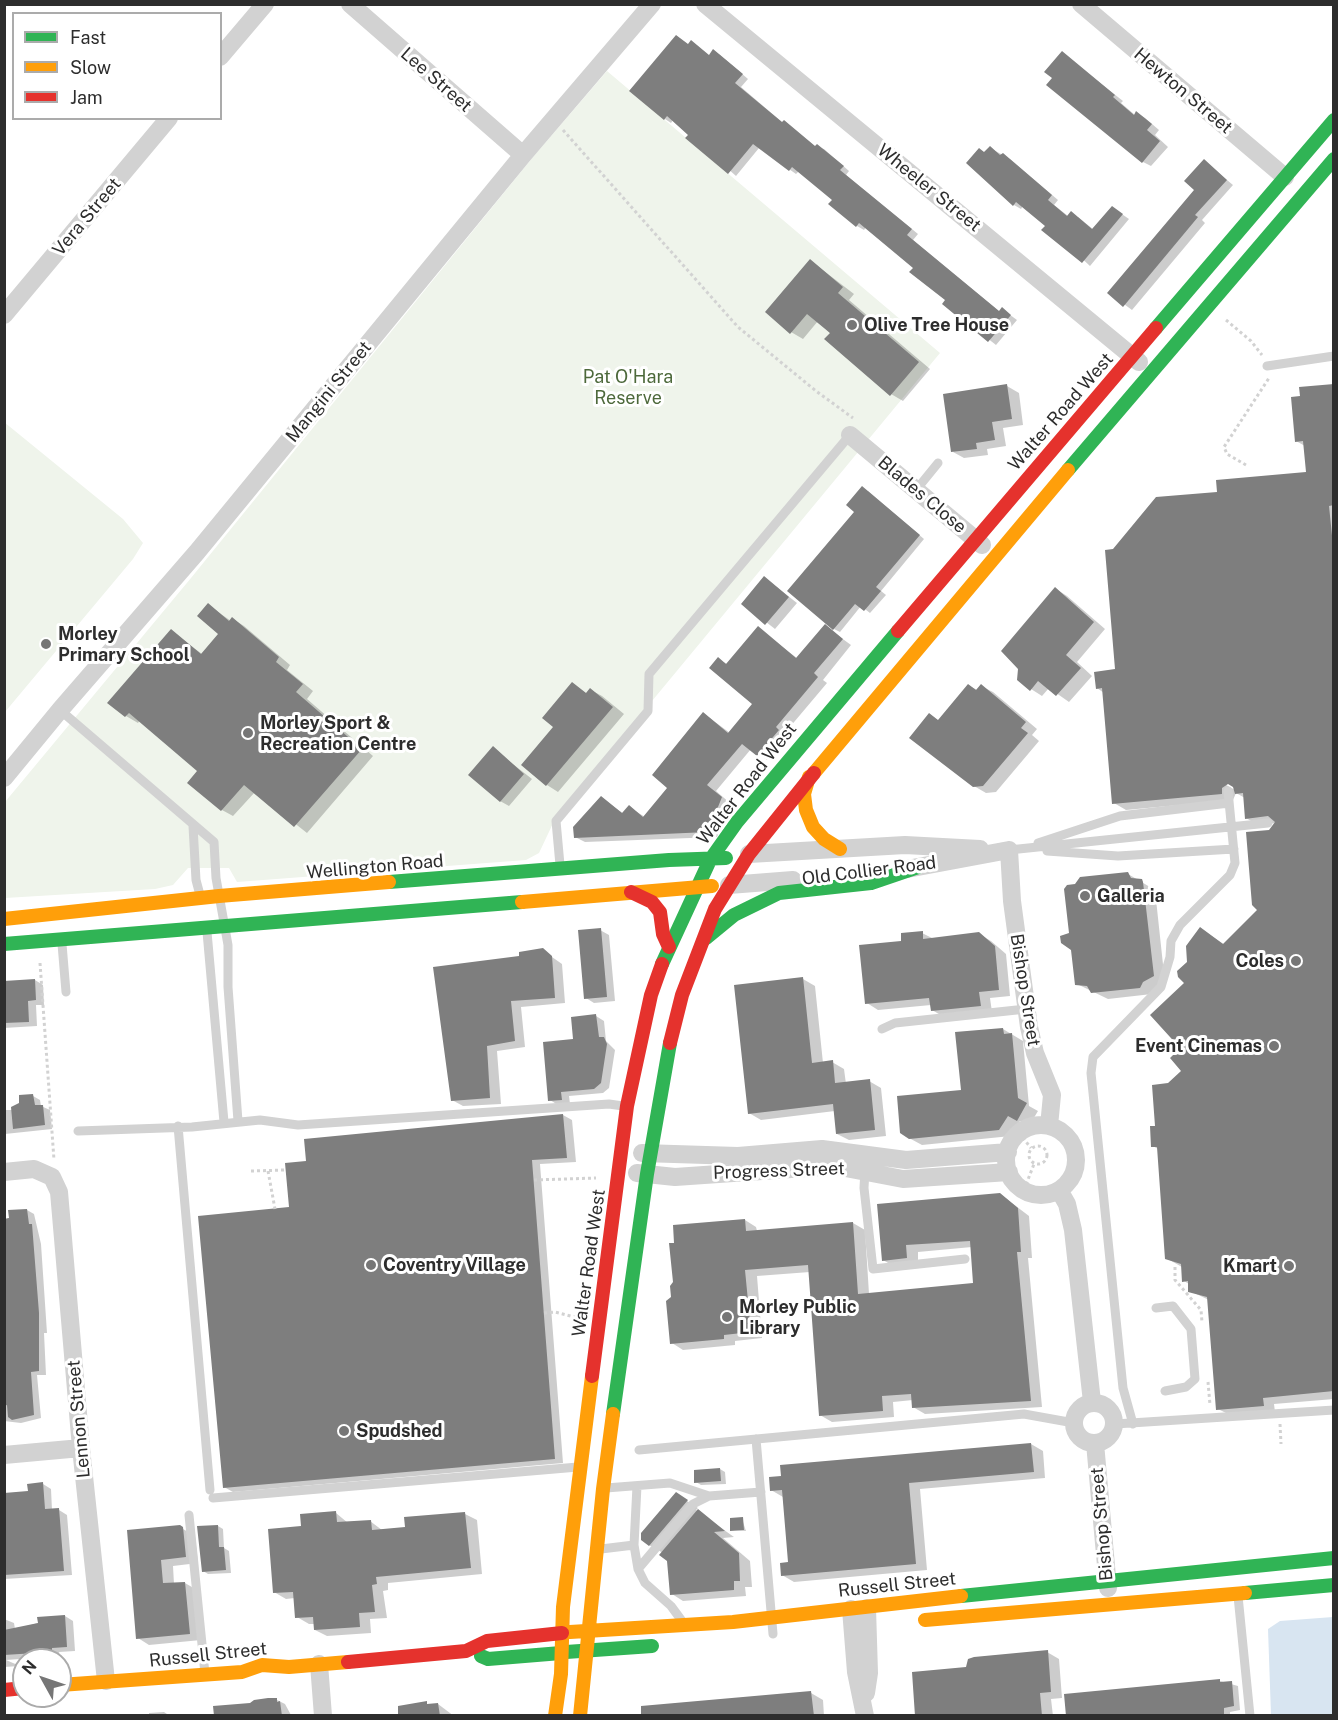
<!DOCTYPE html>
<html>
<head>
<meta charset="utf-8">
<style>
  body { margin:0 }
  #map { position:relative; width:1338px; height:1720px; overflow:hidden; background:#fff; font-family:"Public Sans",sans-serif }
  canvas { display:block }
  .frame { position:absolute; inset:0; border:6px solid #2d2d2d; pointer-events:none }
  .legend { position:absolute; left:12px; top:12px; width:210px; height:108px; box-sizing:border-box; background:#fff; border:2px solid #ababab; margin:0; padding:8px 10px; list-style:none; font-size:18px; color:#2d2d2d }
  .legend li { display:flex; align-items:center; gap:12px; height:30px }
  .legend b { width:30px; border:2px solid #ababab }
  .north { position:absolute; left:12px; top:1648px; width:60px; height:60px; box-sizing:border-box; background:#fff; border:2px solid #ababab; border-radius:50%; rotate:310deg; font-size:16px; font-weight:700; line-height:24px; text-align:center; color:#2d2d2d }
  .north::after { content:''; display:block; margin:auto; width:21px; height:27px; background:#767676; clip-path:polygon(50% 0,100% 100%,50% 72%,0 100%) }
</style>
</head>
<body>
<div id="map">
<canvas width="1338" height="1720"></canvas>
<div class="frame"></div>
<ul class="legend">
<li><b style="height:8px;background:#30b455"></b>Fast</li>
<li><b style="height:8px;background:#ff9f0a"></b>Slow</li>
<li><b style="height:8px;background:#e5322d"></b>Jam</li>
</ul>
<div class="north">N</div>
</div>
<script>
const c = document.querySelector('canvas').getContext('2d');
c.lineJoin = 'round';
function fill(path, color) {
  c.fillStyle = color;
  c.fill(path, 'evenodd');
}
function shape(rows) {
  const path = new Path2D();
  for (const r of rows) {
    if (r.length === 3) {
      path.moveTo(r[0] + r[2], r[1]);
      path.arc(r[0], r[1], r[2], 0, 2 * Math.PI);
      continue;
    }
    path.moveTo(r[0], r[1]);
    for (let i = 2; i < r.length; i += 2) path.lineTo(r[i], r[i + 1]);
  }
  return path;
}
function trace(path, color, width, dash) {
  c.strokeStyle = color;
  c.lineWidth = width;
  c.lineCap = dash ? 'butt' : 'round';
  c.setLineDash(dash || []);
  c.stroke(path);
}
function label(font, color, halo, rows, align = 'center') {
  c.font = font + ' "Public Sans",sans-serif';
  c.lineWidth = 6;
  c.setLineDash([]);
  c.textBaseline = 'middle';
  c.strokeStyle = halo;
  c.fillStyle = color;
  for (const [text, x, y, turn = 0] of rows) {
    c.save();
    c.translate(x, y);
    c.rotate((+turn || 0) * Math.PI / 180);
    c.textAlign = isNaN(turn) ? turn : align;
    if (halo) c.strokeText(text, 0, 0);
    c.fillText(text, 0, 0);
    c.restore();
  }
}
fill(shape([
  [607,71,940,353,556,817,539,853,526,860,237,882,229,868,188,868,173,885,155,889,5,898,5,802,191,578,533,157],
  [4,422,123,519,143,543,133,559,5,712]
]), '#eff4eb');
fill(shape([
  [1333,1617,1333,1715,1271,1715,1268,1629,1280,1621]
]), '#d8e5f1');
fill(shape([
  [689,45,710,56,714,51,720,55,748,79,741,87,783,123,816,147,824,149,849,171,846,175,918,234,913,240,1000,312,1002,309,1017,320,996,345,944,304,947,300,915,268,866,227,864,230,857,226,834,200,799,171,796,174,759,148,736,176,673,120,671,123,665,119],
  [1062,53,1123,101,1121,103,1135,115,1137,113,1145,118,1159,130,1155,135,1168,147,1151,166,1143,162],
  [990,148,1010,159,1058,200,1054,205,1068,216,1078,217,1094,230,1113,208,1129,219,1090,266,1047,226,1023,206,1021,209,1014,205,968,163],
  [1204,161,1233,185,1202,220,1205,223,1132,310,1109,293,1196,190],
  [811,261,854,294,849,300,930,369,903,401,891,394,818,321,803,339,791,332],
  [1334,385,1334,1399,1274,1404,1275,1412,1230,1415,1218,1409,1209,1300,1190,1291,1189,1284,1184,1281,1182,1267,1166,1258,1158,1149,1153,1146,1169,1085,1183,1071,1182,1048,1186,983,1189,963,1201,929,1225,945,1259,910,1270,831,1276,823,1258,825,1246,818,1245,798,1236,793,1233,800,1126,810,1114,803,1104,693,1097,688,1116,670,1114,550,1219,494,1307,474,1305,446,1296,441,1301,398],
  [1222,779,1235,787,1235,790,1221,782],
  [1007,386,1019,393,1023,425,1003,428,1006,446,987,449,988,455,964,458,953,452],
  [868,491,924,539,881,591,886,595,870,613,861,606,840,632,834,629],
  [765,578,797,603,775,629,743,604],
  [1056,589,1067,596,1105,629,1077,662,1092,676,1069,702,1049,688,1042,696,1031,689],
  [208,605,231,621,233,619,244,626,290,665,287,670,313,691,307,699,373,756,307,833,255,792,233,816,222,810,200,771,140,720,138,723,126,716,171,631,202,654,220,634],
  [825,626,851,645,823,680,827,683,784,734,787,736,767,760,751,749,716,791,731,804,717,837,585,842,575,837,601,798,624,814,629,807,645,817,669,788,703,713,730,733,754,704,718,659,727,664,758,628,798,659],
  [573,684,587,694,591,690,602,696,624,714,558,792,547,785,555,727],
  [968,685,977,690,981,686,993,692,1037,729,1032,735,1039,741,996,792,986,793,974,786,939,721],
  [500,754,532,779,509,806,500,801],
  [1128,874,1155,890,1165,983,1152,994,1108,999,1077,984,1070,934],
  [600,930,609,935,615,1001,594,1003,586,998],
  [922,933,934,939,979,934,991,941,1006,954,1010,996,990,998,992,1012,944,1017,932,1010,931,1005,878,1010,867,1003,903,943],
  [542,950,562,964,565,1003,521,1007,525,1047,497,1051,501,1104,463,1106,452,1100,521,957],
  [803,979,815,986,823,1063,832,1062,844,1069,846,1084,869,1081,881,1088,886,1136,849,1140,837,1134,835,1111,761,1120,749,1113],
  [35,980,43,985,44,1005,36,1005,37,1026,4,1028,4,984],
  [596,1016,604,1021,606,1041,615,1050,609,1088,603,1093,569,1096,570,1104,558,1105,550,1100,575,1041],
  [1003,1029,1023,1041,1029,1106,1038,1111,1029,1126,1020,1121,1011,1136,922,1145,909,1138,962,1091],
  [33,1096,40,1100,41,1106,50,1110,52,1129,5,1134,4,1139,4,1110,12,1110],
  [563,1115,572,1120,576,1162,540,1164,563,1463,233,1492,224,1487,291,1209,307,1162],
  [1000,1194,1029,1216,1032,1258,1028,1258,1042,1407,925,1414,913,1407,913,1400,893,1402,894,1417,832,1422,820,1415,810,1272,757,1276,762,1338,735,1341,735,1345,683,1350,672,1343,745,1220,756,1227,757,1231,853,1223,865,1230,869,1294,974,1285,972,1247,918,1252,918,1265,895,1267,883,1260,879,1205],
  [27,1210,34,1214,41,1244,47,1333,44,1333,46,1375,37,1375,41,1418,21,1423,4,1421,4,1220],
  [1031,1444,1043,1451,1045,1478,920,1489,927,1570,794,1582,782,1575,790,1564,783,1497,771,1490],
  [720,1469,725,1472,726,1484,701,1485,696,1482],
  [43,1484,51,1489,52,1510,59,1510,67,1515,72,1575,4,1579,4,1494,30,1492],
  [676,1494,698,1508,696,1510,734,1537,723,1538,750,1561,752,1587,745,1587,746,1596,683,1601,672,1594,668,1561,663,1553,649,1545],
  [336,1513,348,1523,370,1521,382,1530,407,1529,465,1514,477,1520,482,1574,388,1583,388,1590,383,1591,387,1618,370,1619,371,1633,327,1636,315,1630,315,1624,309,1624,297,1617,295,1598,286,1599,274,1592,303,1528],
  [742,1519,746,1531,732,1530],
  [218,1526,223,1529,224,1548,229,1551,231,1573,208,1574,203,1571,199,1528],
  [183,1529,195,1536,198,1563,173,1566,174,1584,185,1583,197,1590,201,1640,149,1645,138,1638,128,1532],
  [65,1616,73,1621,75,1651,59,1652,60,1656,6,1660,20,1666,4,1667,4,1619,14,1623,15,1629],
  [1047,1652,1059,1659,1062,1698,1051,1699,1053,1716,917,1716,967,1669],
  [1220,1681,1238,1686,1240,1710,1230,1712,1230,1716,1068,1716],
  [811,1693,823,1700,824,1716,644,1716],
  [277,1700,285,1704,291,1715,211,1716],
  [438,1704,454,1716,388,1716,407,1713],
  [164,1712,170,1716,149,1716,149,1713]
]), '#0003');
fill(shape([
  [676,35,688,44,691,40,709,55,713,49,743,74,735,83,782,122,784,120,815,146,817,144,844,166,840,170,912,229,907,235,999,311,1002,307,1011,315,988,342,942,304,945,300,909,272,913,268,859,223,856,227,828,204,832,200,792,167,789,171,753,144,728,174,685,138,688,135,667,116,664,120,629,91],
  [1062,51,1115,95,1113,97,1134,115,1136,111,1152,124,1147,130,1160,141,1142,163,1046,85,1052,78,1044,72],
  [990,146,1000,155,1003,153,1052,195,1048,200,1067,216,1071,211,1092,229,1112,206,1123,214,1082,263,1041,230,1045,226,1016,202,1013,206,966,163,979,148,984,152],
  [1204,159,1227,180,1195,215,1198,217,1123,307,1107,293,1194,190,1184,181],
  [810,259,843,287,838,293,919,362,890,396,824,339,830,333,807,314,790,334,765,312],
  [1007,384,1012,419,992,422,995,440,976,443,977,449,951,452,943,394],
  [1334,384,1334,505,1329,506,1334,555,1334,1391,1263,1398,1264,1406,1216,1410,1207,1297,1188,1292,1188,1281,1182,1282,1181,1264,1165,1259,1157,1147,1151,1147,1150,1126,1155,1126,1152,1085,1168,1083,1181,1071,1170,1058,1180,1048,1150,1015,1184,983,1178,977,1177,971,1187,962,1186,946,1200,927,1223,944,1257,910,1252,905,1246,832,1269,830,1275,822,1268,816,1245,819,1243,793,1235,794,1233,787,1228,784,1222,788,1222,794,1112,804,1102,688,1096,689,1094,672,1115,669,1105,550,1113,549,1156,497,1217,492,1216,480,1306,472,1303,441,1295,442,1291,397,1300,396,1299,387],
  [862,486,920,535,876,587,881,591,864,611,855,604,833,630,787,591,854,512,846,505],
  [764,576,789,597,765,625,741,604],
  [1055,587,1094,622,1066,655,1081,668,1056,696,1038,681,1030,691,1017,680,1018,669,1001,651],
  [208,603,229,621,232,617,279,657,276,662,303,684,296,692,362,749,294,827,244,785,221,811,187,783,197,771,129,713,125,717,107,703,171,629,201,654,218,634,197,616],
  [825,624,843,639,814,673,818,677,776,727,779,730,757,756,742,744,707,785,722,797,708,832,574,838,573,827,601,796,622,813,629,805,643,817,667,788,652,775,703,712,728,733,752,704,709,668,718,657,726,664,758,626,796,658],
  [572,682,586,693,590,688,613,707,546,786,521,765,553,727,542,718],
  [968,684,976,690,981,684,1026,722,1021,728,1028,733,983,786,973,787,909,738,929,713,938,720],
  [493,746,524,774,500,802,468,775],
  [1128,872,1131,878,1142,879,1143,882,1154,976,1143,982,1140,988,1091,993,1087,986,1075,985,1071,950,1061,943,1060,936,1069,933,1064,889,1067,885,1075,884,1080,877],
  [601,928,607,997,584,999,578,930],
  [923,931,923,939,979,932,995,946,999,990,979,992,981,1006,931,1011,929,998,865,1004,859,945,901,941,901,933],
  [543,948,552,956,555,998,511,1001,515,1041,487,1046,490,1098,451,1101,433,967,519,956,519,952],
  [803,977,812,1063,833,1060,835,1083,870,1079,875,1130,836,1134,833,1104,748,1114,734,985],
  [35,979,36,1000,28,1001,29,1022,4,1023,4,981],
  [596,1014,599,1037,604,1037,607,1044,601,1083,594,1089,561,1092,562,1100,548,1101,543,1042,573,1039,571,1017],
  [1003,1028,1004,1034,1012,1033,1018,1098,1027,1103,1017,1121,1008,1116,999,1130,909,1139,900,1133,897,1096,961,1090,955,1032],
  [33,1094,35,1105,43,1105,45,1125,13,1129,11,1107,19,1103,19,1095],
  [563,1114,567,1158,532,1160,555,1459,223,1488,198,1216,289,1207,285,1163,306,1161,304,1139],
  [1000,1193,1018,1208,1021,1252,1017,1252,1031,1401,912,1408,911,1394,882,1396,883,1411,819,1416,808,1265,745,1270,751,1332,724,1335,724,1339,670,1344,666,1301,671,1297,670,1286,673,1282,669,1243,674,1243,673,1225,745,1219,746,1231,853,1222,858,1294,973,1283,970,1241,906,1245,907,1258,882,1261,877,1204],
  [27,1209,29,1224,32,1224,39,1313,39,1371,31,1372,34,1415,12,1420,8,1417,7,1405,4,1406,4,1219,9,1218,8,1210],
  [1031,1443,1034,1472,909,1483,916,1564,781,1576,780,1563,788,1562,782,1490,770,1491,769,1477,781,1476,780,1465],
  [720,1468,721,1481,694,1483,694,1470],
  [43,1482,45,1509,59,1508,64,1571,4,1575,4,1493,28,1491,27,1484],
  [676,1492,688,1500,649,1546,641,1540,641,1533],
  [698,1509,725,1531,714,1532,739,1553,740,1581,734,1581,734,1590,670,1595,667,1561,659,1555],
  [336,1511,337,1522,371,1520,372,1530,405,1527,404,1517,465,1512,471,1568,376,1577,377,1584,372,1585,375,1612,359,1613,360,1627,314,1630,313,1617,295,1618,293,1592,273,1593,268,1529,301,1526,300,1514],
  [743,1517,744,1530,730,1531,730,1518],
  [180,1525,183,1527,186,1557,161,1560,163,1583,185,1582,190,1634,136,1639,127,1530],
  [218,1525,219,1547,224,1547,226,1570,202,1572,197,1526],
  [65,1615,67,1647,52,1648,52,1652,4,1655,4,1630,38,1623,37,1617],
  [1048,1650,1051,1692,1040,1693,1042,1716,915,1716,912,1672,966,1667,968,1659,974,1657],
  [1220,1679,1220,1682,1232,1681,1234,1706,1224,1708,1224,1716,1066,1716,1064,1694],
  [811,1691,814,1716,641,1716,641,1706],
  [268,1698,277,1698,277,1702,280,1701,282,1716,214,1716,213,1706,250,1703,254,1700],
  [427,1701,427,1704,438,1703,440,1716,398,1716,398,1706]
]), '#7e7e7e');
trace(shape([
  [563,130,738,327,816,391,853,418],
  [1226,320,1251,341,1262,355],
  [1246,465,1227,454,1224,447,1269,378],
  [40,963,54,1160],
  [1019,1133,1031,1148],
  [1038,1155,9],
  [251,1171,285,1170],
  [268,1171,275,1209],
  [534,1180,596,1178],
  [1024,1190,1034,1164],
  [1175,1267,1175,1280,1201,1310,1202,1322],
  [544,1313,555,1312,578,1318],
  [1208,1382,1210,1405],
  [1280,1424,1281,1444]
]), '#d2d2d2', 3, [3, 3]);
trace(shape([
  [1267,366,1334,356],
  [916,490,938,463],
  [60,710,214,842,216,878,228,945,228,987,238,1121],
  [193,826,196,880,200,895],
  [1038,843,1120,816,1229,803],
  [1009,850,1268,823],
  [1047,851,1118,856,1234,849],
  [560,865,556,821,648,711,649,674,850,435],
  [207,932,224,1122],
  [62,944,66,992],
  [882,1029,895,1023,1026,1009],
  [178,1126,210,1490],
  [78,1131,192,1127,260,1120,298,1125,609,1104,623,1106],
  [865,1169,864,1188,873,1269,965,1259],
  [1156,1308,1173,1306,1191,1329,1195,1379,1186,1387,1165,1391],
  [1115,1424,1334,1410],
  [1133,1424,1123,1388,1091,1073,1093,1057,1161,987,1170,957,1171,941,1180,925,1230,875,1235,863,1228,791],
  [756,1439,773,1634],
  [639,1450,1024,1414,1074,1423],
  [637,1486,634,1545,638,1569,645,1583,671,1606,682,1621],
  [606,1488,670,1483,709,1496],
  [213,1498,578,1467],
  [189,1515,205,1674],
  [601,1549,634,1545],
  [638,1569,693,1504,709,1496,761,1492],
  [1238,1596,1250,1716]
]), '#d2d2d2', 9);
trace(shape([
  [350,4,523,155],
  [705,4,1139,362],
  [1081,4,1285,177],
  [220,57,265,4],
  [4,315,169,118],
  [850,435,982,545],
  [4,778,60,710,197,552,523,155,652,4],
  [1009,850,1012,901,1029,1027,1035,1053,1052,1095,1049,1126],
  [749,854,905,845,980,849],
  [907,869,1009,850],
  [729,885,793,880],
  [1041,1160,35],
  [642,1153,738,1156,822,1149,906,1160,1008,1152],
  [4,1172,34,1169,52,1177,59,1192,81,1448,106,1681],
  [637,1173,675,1177,835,1166,903,1179,1009,1172],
  [1059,1190,1067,1204,1073,1230,1092,1402],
  [1094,1423,20],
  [1095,1443,1108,1588],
  [4,1455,81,1448],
  [851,1609,856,1672,865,1716],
  [319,1664,323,1716],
  [866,1693,869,1673,867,1608]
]), '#d2d2d2', 18);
trace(shape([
  [1156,328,1334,120],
  [1068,470,1334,159],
  [389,882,669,860,726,858],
  [706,938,734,915,779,893,871,883,918,867],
  [4,944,522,902],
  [662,964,710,860,737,822,898,631],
  [613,1414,647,1174,670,1043],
  [1245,1593,1334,1585],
  [961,1596,1334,1558],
  [566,1652,652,1646],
  [481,1656,488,1659,561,1653]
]), '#30b455', 14);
trace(shape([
  [814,773,1068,470],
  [809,777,804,794,806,810,813,827,824,839,840,849],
  [522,902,712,886],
  [4,919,219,896,389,882],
  [925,1620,1245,1593],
  [570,1632,733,1622,961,1596],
  [60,1685,242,1672,262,1665,289,1667,348,1662],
  [555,1716,561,1674,563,1607,592,1376],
  [580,1716,603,1489,613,1414]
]), '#ff9f0a', 14);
trace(shape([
  [898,631,1156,328],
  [631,892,652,902,660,912,663,934,669,947],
  [670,1043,682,995,715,909,749,854,814,773],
  [592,1376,627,1106,651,995,662,964],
  [348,1662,466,1651,487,1641,562,1633],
  [4,1690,24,1688]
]), '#e5322d', 14);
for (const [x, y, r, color] of [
  [852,325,6,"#767676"],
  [46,644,6,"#767676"],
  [248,733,6,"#767676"],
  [1085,896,6,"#767676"],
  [1296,961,6,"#767676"],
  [1274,1046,6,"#767676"],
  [371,1265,6,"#767676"],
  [1289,1266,6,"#767676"],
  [727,1317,6,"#767676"],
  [344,1431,6,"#767676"]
]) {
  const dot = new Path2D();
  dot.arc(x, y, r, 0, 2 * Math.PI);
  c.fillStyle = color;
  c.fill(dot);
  trace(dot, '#fff', 2);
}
label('18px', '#2d2d2d', '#fff', [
  ["Lee Street",436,80,41],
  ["Hewton Street",1183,91,40],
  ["Wheeler Street",929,188,39],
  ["Vera Street",87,217,-50],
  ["Mangini Street",329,392,-51],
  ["Walter Road West",1061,412,-49],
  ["Blades Close",922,495,40],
  ["Walter Road West",747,784,-52],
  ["Wellington Road",375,867,-5],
  ["Old Collier Road",869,871,-7],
  ["Bishop Street",1025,990,81],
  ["Progress Street",779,1171,-2],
  ["Walter Road West",589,1263,-82],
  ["Lennon Street",79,1419,-95],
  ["Bishop Street",1102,1524,-95],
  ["Russell Street",897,1585,-6],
  ["Russell Street",208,1655,-6]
]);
label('bold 18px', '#2d2d2d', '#fff', [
  ["Olive Tree House",864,325],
  ["Morley",58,634],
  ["Primary School",58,655],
  ["Morley Sport &",260,723],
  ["Recreation Centre",260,744],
  ["Galleria",1097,896],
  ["Coles",1284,961,"right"],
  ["Event Cinemas",1262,1046,"right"],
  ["Coventry Village",383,1265],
  ["Kmart",1277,1266,"right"],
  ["Morley Public",739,1307],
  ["Library",739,1328],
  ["Spudshed",356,1431]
], 'left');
label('18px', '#4d693b', '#fff', [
  ["Pat O'Hara",628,377],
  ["Reserve",628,398]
]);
</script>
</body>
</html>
